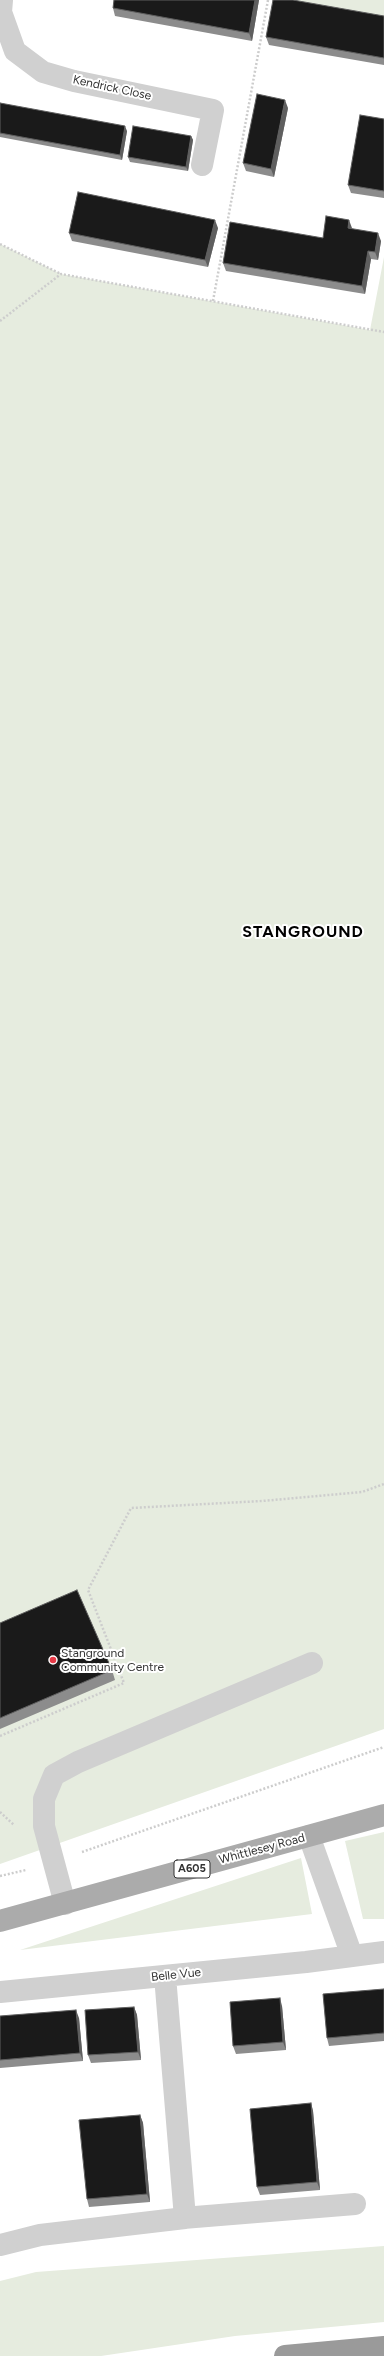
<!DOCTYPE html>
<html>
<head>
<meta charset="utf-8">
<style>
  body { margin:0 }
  canvas { display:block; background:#fff }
</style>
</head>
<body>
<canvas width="384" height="2356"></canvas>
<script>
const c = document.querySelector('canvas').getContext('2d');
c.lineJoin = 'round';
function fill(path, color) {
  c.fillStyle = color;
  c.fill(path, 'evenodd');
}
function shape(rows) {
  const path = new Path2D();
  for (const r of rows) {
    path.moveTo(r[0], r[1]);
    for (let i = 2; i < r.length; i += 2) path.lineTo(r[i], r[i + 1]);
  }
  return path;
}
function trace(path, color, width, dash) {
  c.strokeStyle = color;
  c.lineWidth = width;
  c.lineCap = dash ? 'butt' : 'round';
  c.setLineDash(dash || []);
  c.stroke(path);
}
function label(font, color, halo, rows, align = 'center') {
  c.font = font + ' Figtree,sans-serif';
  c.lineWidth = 4;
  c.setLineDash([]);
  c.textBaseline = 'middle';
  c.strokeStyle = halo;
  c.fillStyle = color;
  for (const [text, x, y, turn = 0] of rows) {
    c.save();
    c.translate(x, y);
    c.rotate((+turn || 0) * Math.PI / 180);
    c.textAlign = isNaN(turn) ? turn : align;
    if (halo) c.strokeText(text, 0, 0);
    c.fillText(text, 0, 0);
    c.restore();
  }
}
fill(shape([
  [287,0,384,0,384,19],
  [0,244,61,274,370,330,384,257,384,1729,0,1864],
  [384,1832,384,1919,363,1919,345,1841],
  [301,1858,312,1914,20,1950],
  [384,2246,384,2322,235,2336,101,2356,0,2356,0,2281,36,2272]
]), '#e6ecdf');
trace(shape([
  [0,244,61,274],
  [213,301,268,0],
  [0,321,61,274,384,332],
  [0,1736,124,1683,88,1590,131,1508,262,1501,362,1492,384,1484],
  [0,1812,14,1825],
  [82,1852,384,1747],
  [0,1876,26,1870]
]), '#cdcdcd', 2.5, [2, 2]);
trace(shape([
  [2,0,1,12,15,51,43,72,74,81,213,110,202,165],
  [309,1836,352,1956],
  [65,1904,44,1826,44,1799,54,1775,78,1762,312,1663],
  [0,1992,306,1962,384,1952],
  [183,2218,355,2204],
  [0,2245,40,2235,185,2218,165,1976]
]), '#d0d0d0', 22);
trace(shape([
  [0,1921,384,1815]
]), '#ababab', 22);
trace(shape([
  [285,2356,384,2347]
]), '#9a9a9a', 22);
fill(shape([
  [114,0,259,0,252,41,115,16,113,8],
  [384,16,384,65,269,45,266,37],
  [0,103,127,131,122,160,0,137],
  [288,108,274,177,246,171,243,163],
  [384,119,384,198,351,193,348,185],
  [191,136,193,140,188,171,130,162,128,157],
  [218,228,208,267,72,241,69,233],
  [352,229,381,241,378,260,371,259,365,294,226,271,223,263,323,238],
  [0,1623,112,1670,115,1680,0,1729],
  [384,1989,384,2041,329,2046,327,2038],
  [282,2006,286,2050,236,2054,233,2046],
  [134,2007,137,2015,141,2060,91,2063,88,2055],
  [0,2016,79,2018,83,2061,0,2068],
  [311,2103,313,2111,320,2190,260,2195,257,2187],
  [140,2115,143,2123,150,2202,89,2207,87,2199]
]), '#8c8c8c');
fill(shape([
  [255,0,259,0,252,41,249,33],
  [285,100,288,108,274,177,271,169],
  [125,126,127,131,122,160,120,155],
  [191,136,193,140,188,171,186,167],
  [215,220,218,228,208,267,205,260],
  [349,220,352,228,348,228],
  [378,233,381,241,378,260,375,252],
  [368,251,371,259,365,294,362,286],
  [280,1998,282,2006,286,2050,283,2042],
  [134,2007,137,2015,141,2060,138,2052],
  [76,2010,79,2018,83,2061,80,2053],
  [311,2103,313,2111,320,2190,317,2182],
  [140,2115,143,2123,150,2202,147,2194]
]), '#5f5f5f');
const building = shape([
  [114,0,255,0,249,33,113,8,114,0],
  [273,0,293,0,384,16,384,58,266,37,273,0],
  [257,94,285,100,271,169,243,163,257,94],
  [0,103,125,126,120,155,0,133,0,103],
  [360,115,384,119,384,191,348,185,360,115],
  [133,126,191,136,186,167,128,157,133,126],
  [78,192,215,220,205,260,69,233,78,192],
  [326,216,349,220,348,228,378,233,375,252,368,251,362,286,223,263,230,222,323,238,326,216],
  [77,1590,112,1670,0,1718,0,1623,77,1590],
  [384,1989,384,2033,327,2038,323,1994,384,1989],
  [280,1998,283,2042,233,2046,230,2002,280,1998],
  [134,2007,138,2052,88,2055,85,2010,134,2007],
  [76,2010,80,2053,0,2060,0,2016,76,2010],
  [311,2103,317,2182,257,2187,250,2109,311,2103],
  [140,2115,147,2194,87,2199,79,2120,140,2115]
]);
fill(building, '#1a1a1a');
trace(building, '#5f5f5f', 1);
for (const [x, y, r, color] of [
  [53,1660,4,"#e63946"]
]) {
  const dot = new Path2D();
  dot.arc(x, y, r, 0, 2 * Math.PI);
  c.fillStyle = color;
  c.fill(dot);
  trace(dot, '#fff', 1.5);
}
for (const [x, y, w] of [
  [192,1869,36]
]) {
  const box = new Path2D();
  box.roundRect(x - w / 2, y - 9, w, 18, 3);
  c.fillStyle = '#fff';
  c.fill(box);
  trace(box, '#333', 1);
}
label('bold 11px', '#333', null, [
  ["A605",192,1869]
]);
label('12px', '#333', '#fff', [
  ["Kendrick Close",112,88,12],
  ["Whittlesey Road",262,1849,-15],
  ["Belle Vue",176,1975,-6]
]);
label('12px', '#333', '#fff', [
  ["Stanground",61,1653],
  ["Community Centre",61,1667]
], 'left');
c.letterSpacing = '1px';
label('bold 16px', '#000', '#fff', [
  ["STANGROUND",303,932]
]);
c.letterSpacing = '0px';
</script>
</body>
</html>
